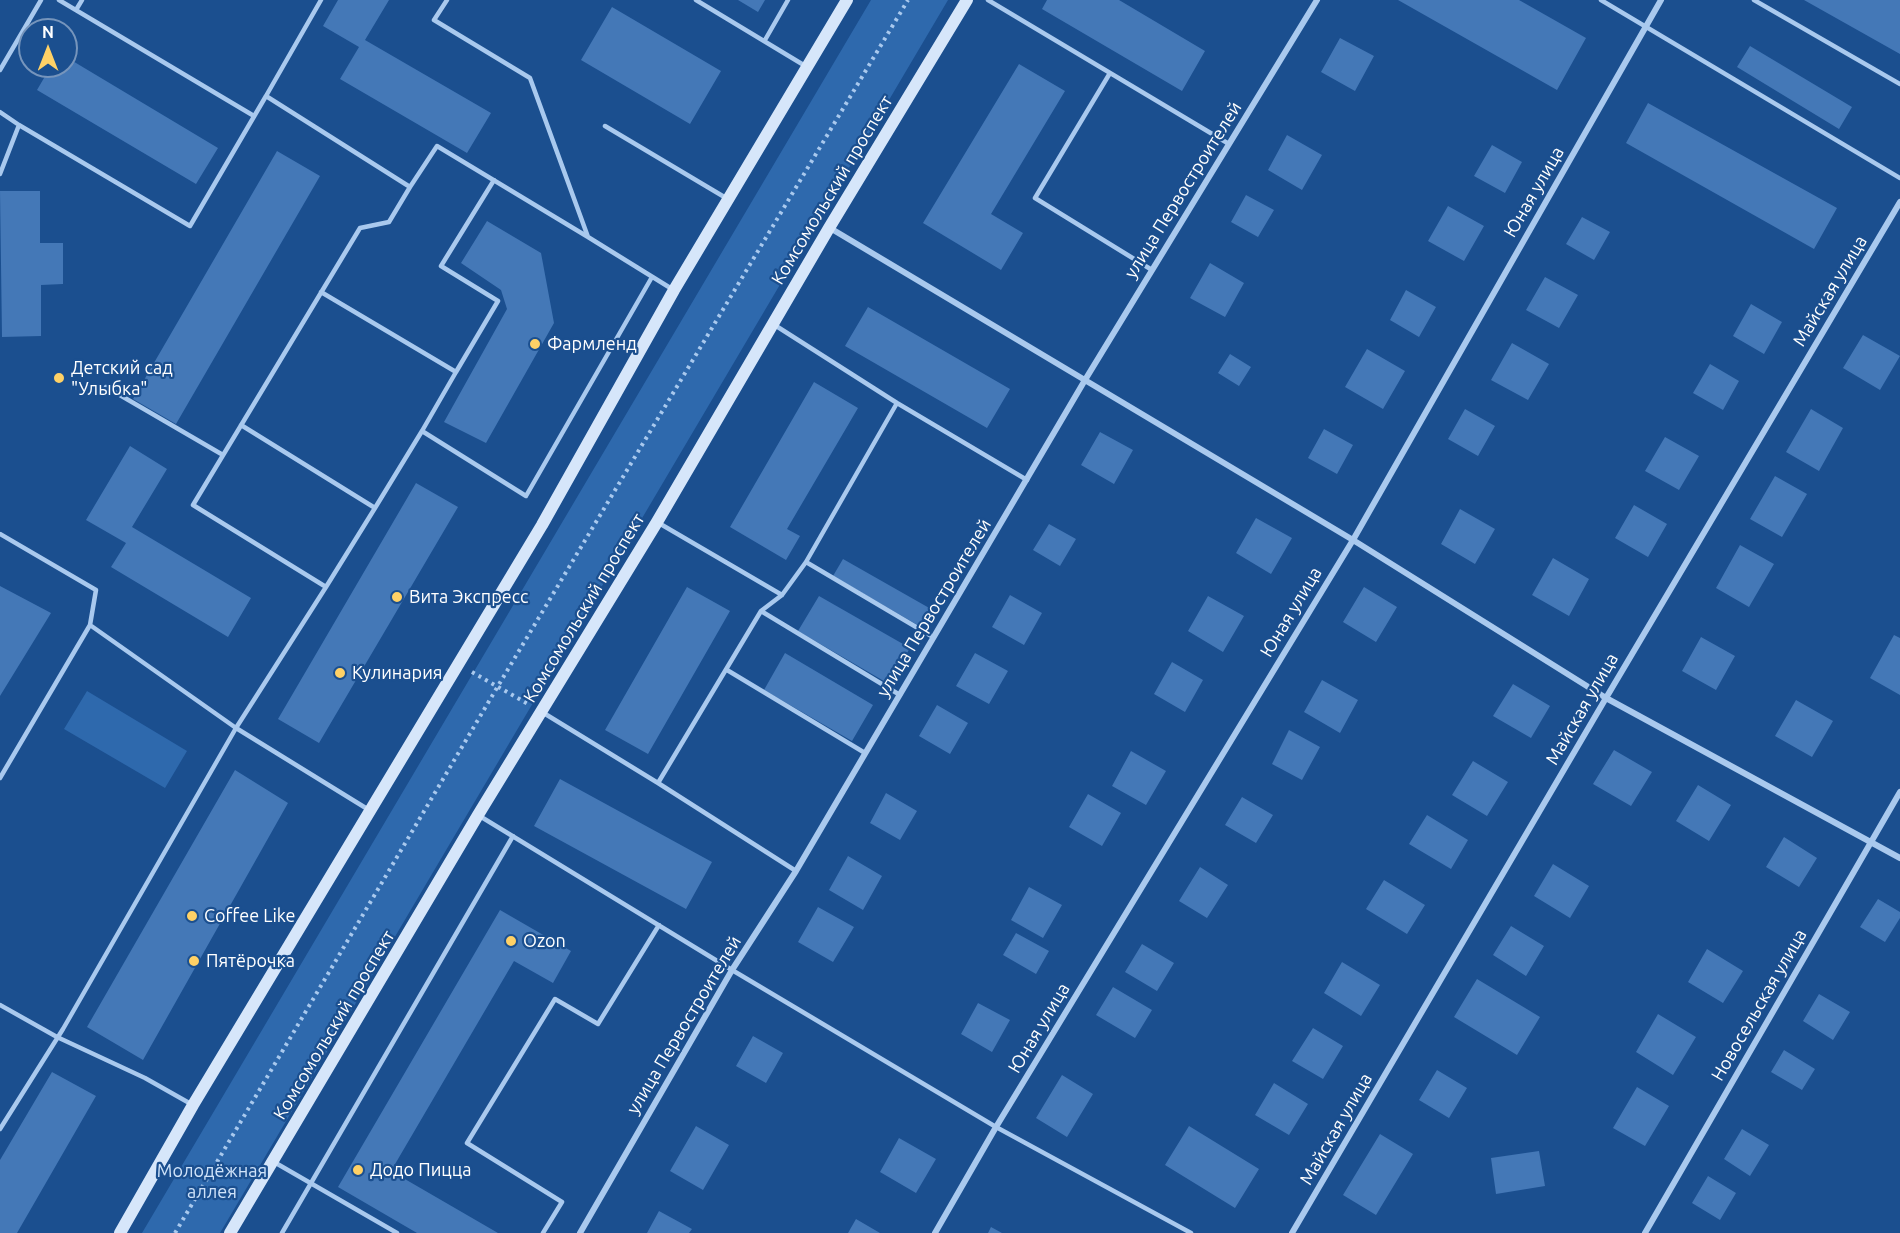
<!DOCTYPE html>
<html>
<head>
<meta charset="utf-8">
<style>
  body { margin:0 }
  #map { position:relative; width:1900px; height:1233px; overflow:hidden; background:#1b4f8f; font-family:Ubuntu,sans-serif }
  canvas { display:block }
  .north { position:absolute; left:18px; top:18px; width:60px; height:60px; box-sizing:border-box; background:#1b4f8f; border:2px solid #7695bc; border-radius:50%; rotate:0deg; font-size:16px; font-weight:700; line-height:24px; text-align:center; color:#fff }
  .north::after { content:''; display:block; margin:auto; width:21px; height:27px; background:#ffd166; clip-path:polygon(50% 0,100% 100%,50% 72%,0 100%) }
</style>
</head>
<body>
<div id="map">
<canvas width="1900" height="1233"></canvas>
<div class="north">N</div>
</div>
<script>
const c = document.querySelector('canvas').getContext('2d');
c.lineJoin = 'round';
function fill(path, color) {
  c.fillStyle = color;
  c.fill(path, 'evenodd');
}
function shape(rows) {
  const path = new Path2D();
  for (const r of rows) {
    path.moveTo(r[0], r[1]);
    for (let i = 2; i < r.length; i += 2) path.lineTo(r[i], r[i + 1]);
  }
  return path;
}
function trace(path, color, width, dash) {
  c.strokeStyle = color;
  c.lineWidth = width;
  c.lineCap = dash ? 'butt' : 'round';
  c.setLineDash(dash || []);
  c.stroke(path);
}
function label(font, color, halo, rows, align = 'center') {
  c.font = font + ' Ubuntu,sans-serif';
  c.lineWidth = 4.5;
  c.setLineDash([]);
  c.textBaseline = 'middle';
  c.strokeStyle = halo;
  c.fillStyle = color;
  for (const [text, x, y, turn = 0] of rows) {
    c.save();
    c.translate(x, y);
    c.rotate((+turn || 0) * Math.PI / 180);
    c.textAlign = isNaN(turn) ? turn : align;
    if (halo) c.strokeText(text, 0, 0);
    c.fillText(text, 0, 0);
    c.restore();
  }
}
fill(shape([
  [871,0,948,0,220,1233,142,1233],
  [87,691,187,751,165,788,64,729]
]), '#2e69ad');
fill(shape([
  [338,0,389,0,365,40,491,113,467,153,340,79,359,47,323,26],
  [738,0,765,0,758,12],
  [1047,0,1119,0,1205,51,1182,91,1042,9],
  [1398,0,1519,0,1586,38,1557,90],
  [1804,0,1900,0,1900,54],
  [612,7,721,71,690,124,581,60],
  [1340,38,1374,56,1355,91,1321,72],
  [1750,46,1852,107,1839,129,1737,67],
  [66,57,218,148,196,184,37,90,51,66,66,66],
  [1019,64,1065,91,991,214,1023,233,1001,270,923,223],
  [1648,103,1837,208,1814,249,1626,143],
  [1287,135,1322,155,1302,190,1268,170],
  [1492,145,1522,162,1505,193,1474,176],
  [277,151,320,176,176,424,133,399],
  [0,191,40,191,40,243,63,243,63,284,41,285,41,336,2,337],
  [1246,195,1274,210,1258,237,1231,222],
  [1448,206,1484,226,1464,261,1428,241],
  [1582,217,1610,232,1594,260,1566,244],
  [487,221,541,253,554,323,486,443,444,422,507,309,501,290,461,263],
  [1210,263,1244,283,1225,317,1190,298],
  [1545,277,1578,295,1559,328,1526,310],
  [1406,290,1436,307,1419,337,1390,320],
  [1751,304,1782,322,1764,354,1733,336],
  [868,307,1010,389,987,428,845,346],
  [1863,335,1900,356,1880,390,1843,368],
  [1512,343,1549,364,1528,400,1491,380],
  [1367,349,1405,371,1383,409,1345,387],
  [1230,354,1251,367,1239,386,1218,373],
  [1710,364,1739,381,1723,410,1693,393],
  [814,382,858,408,787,529,800,536,786,560,730,527],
  [1465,409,1495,426,1478,456,1448,439],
  [1811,409,1843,428,1819,471,1786,452],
  [1324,429,1353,445,1337,474,1308,458],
  [1100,432,1133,450,1114,484,1081,465],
  [1665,437,1699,456,1679,490,1645,471],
  [130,446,167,469,132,527,251,598,228,637,111,567,126,543,86,520],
  [1775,476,1807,494,1782,537,1750,519],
  [416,483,458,507,319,743,278,719],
  [1634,505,1667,524,1648,557,1615,538],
  [1460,509,1495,529,1475,564,1441,544],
  [1256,518,1292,538,1271,574,1236,553],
  [1049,524,1076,539,1060,566,1033,550],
  [1740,545,1774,564,1749,607,1716,588],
  [1553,558,1589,579,1569,616,1532,595],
  [843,559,931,609,921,627,833,576],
  [0,586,51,613,0,696],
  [687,587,730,611,648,754,605,730],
  [1364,587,1397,607,1376,642,1343,622],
  [1010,595,1042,613,1024,645,992,627],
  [819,596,910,648,889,684,798,631],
  [1208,596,1244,616,1223,652,1188,631],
  [1894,635,1900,638,1900,695,1870,678],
  [1701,637,1735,656,1716,690,1682,671],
  [785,653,873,705,852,741,764,690],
  [975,653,1008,671,989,704,956,686],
  [1172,662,1203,680,1185,712,1154,694],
  [1322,680,1358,700,1340,733,1304,712],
  [1513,684,1550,706,1531,738,1493,716],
  [1796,700,1833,721,1812,757,1775,736],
  [937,705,968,723,950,754,919,736],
  [1289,730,1320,747,1302,780,1272,764],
  [1614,750,1652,772,1631,806,1593,784],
  [1131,751,1166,771,1146,805,1112,786],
  [1473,761,1508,782,1487,816,1452,795],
  [235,770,288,803,143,1060,87,1027],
  [560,779,712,862,686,909,534,826],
  [1698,785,1731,805,1709,841,1676,821],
  [886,793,917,811,900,840,870,823],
  [1088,794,1121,813,1102,846,1069,827],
  [1242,797,1273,815,1256,843,1225,825],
  [1427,815,1468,840,1451,869,1409,844],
  [1784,837,1817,858,1799,887,1766,867],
  [848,856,882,876,863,910,829,890],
  [1553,864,1589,886,1570,918,1534,896],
  [1200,867,1228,885,1207,918,1179,901],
  [1384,880,1425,905,1407,934,1366,909],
  [1029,887,1062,905,1043,938,1011,920],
  [1878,899,1900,912,1900,918,1885,942,1860,927],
  [818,907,854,927,833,962,798,942],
  [500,910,571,951,553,983,514,961,391,1171,498,1233,417,1233,338,1187],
  [1511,926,1544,946,1526,976,1493,955],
  [1016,933,1049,951,1036,974,1003,955],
  [1142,944,1174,963,1157,991,1125,972],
  [1707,949,1743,971,1723,1003,1688,982],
  [1342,962,1380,985,1361,1016,1324,993],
  [1477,979,1540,1017,1517,1055,1454,1017],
  [1113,987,1152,1010,1135,1038,1096,1015],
  [1819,994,1850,1012,1833,1040,1803,1021],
  [978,1003,1010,1020,992,1052,961,1034],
  [1658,1014,1696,1037,1673,1075,1636,1052],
  [1313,1028,1343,1046,1323,1079,1292,1061],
  [753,1036,783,1053,766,1083,736,1066],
  [1784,1050,1815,1069,1802,1090,1771,1072],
  [1437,1070,1467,1088,1449,1118,1419,1100],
  [52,1072,96,1096,17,1233,0,1233,0,1160],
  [1062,1075,1093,1094,1067,1137,1036,1118],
  [1274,1083,1308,1104,1289,1135,1255,1115],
  [1637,1087,1669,1106,1645,1146,1613,1128],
  [696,1126,729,1145,703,1190,670,1171],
  [1189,1126,1259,1169,1235,1208,1165,1165],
  [1742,1129,1769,1145,1750,1176,1724,1159],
  [1380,1134,1413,1154,1376,1215,1343,1195],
  [899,1138,936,1159,916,1193,880,1172],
  [1539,1151,1545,1186,1496,1194,1491,1158],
  [1708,1176,1736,1193,1720,1220,1692,1203],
  [659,1211,692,1229,689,1233,647,1233],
  [856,1219,880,1233,848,1233],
  [991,1227,1002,1233,988,1233]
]), '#4478b7');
trace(shape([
  [472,672,528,704],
  [175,1233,498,686,908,0]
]), '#a9c9ee', 4, [3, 4.5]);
trace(shape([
  [59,0,254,116],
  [321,0,266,96,410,187,389,222,360,228,193,505,326,587,375,508],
  [447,0,434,20,530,78,588,237,672,289],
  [696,0,807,67],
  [988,0,1229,144],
  [1601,0,1900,178],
  [1754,0,1900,84],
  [76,10,82,0],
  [765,40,788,0],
  [0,70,41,0],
  [1110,73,1035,198,1152,270],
  [0,112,19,125,190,226,266,96],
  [605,126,726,198],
  [0,174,19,125],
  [410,187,437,146,588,237],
  [773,324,897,403,1027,480],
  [456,372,498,301,441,266,494,180],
  [106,387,223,455],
  [241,425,375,508,422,431,456,372,321,292],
  [422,431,526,496,652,277],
  [657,522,782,595],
  [0,534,96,590,90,625],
  [806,562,933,637],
  [761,611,900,695],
  [727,670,865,753],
  [542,712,658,783],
  [0,778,90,625,236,728,369,810],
  [478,815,732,970,996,1127,1191,1233],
  [796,871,658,783,761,611,782,595,806,562,897,403],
  [0,1005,57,1037,145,1078,191,1104],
  [0,1129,63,1029,236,728,326,587],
  [274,1162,397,1233],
  [282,1233,513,836],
  [543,1233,562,1202,467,1143,555,999,598,1024,659,925]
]), '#a9c9ee', 4.5);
trace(shape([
  [830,228,1353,540,1606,698,1900,858],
  [580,1233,732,970,796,871,1085,380,1317,0],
  [935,1233,996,1127,1353,540,1661,0],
  [1292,1233,1606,698,1900,202],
  [1645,1233,1900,792]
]), '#a9c9ee', 6);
trace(shape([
  [120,1233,193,1105,542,525,674,290,847,0],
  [230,1233,478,815,657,522,829,228,967,0]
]), '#d6e6fa', 12);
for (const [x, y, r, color] of [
  [535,344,6,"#ffd166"],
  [59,378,6,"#ffd166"],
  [397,597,6,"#ffd166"],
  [340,673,6,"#ffd166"],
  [192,916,6,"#ffd166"],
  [511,941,6,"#ffd166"],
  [194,961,6,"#ffd166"],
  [358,1170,6,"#ffd166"]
]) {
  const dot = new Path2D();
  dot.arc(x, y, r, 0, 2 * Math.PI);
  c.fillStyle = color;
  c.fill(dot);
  trace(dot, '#1b4f8f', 2);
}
label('18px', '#fff', '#1b4f8f', [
  ["Комсомольский проспект",832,190,-59],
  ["улица Первостроителей",1183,190,-58],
  ["Юная улица",1534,192,-60],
  ["Майская улица",1830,291,-59],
  ["Комсомольский проспект",584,608,-59],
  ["улица Первостроителей",934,608,-59],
  ["Юная улица",1291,612,-59],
  ["Майская улица",1582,709,-60],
  ["Новосельская улица",1759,1005,-60],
  ["Комсомольский проспект",334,1025,-59],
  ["улица Первостроителей",684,1025,-59],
  ["Юная улица",1039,1028,-59],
  ["Майская улица",1336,1129,-60]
]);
label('18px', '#fff', '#1b4f8f', [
  ["Фармленд",547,344],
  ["Детский сад",71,368],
  ["\"Улыбка\"",71,389],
  ["Вита Экспресс",409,597],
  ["Кулинария",352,673],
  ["Coffee Like",204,916],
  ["Ozon",523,941],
  ["Пятёрочка",206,961],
  ["Додо Пицца",370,1170]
], 'left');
label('18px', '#cfe3fa', '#1b4f8f', [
  ["Молодёжная",212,1171],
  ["аллея",212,1192]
]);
</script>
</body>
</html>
